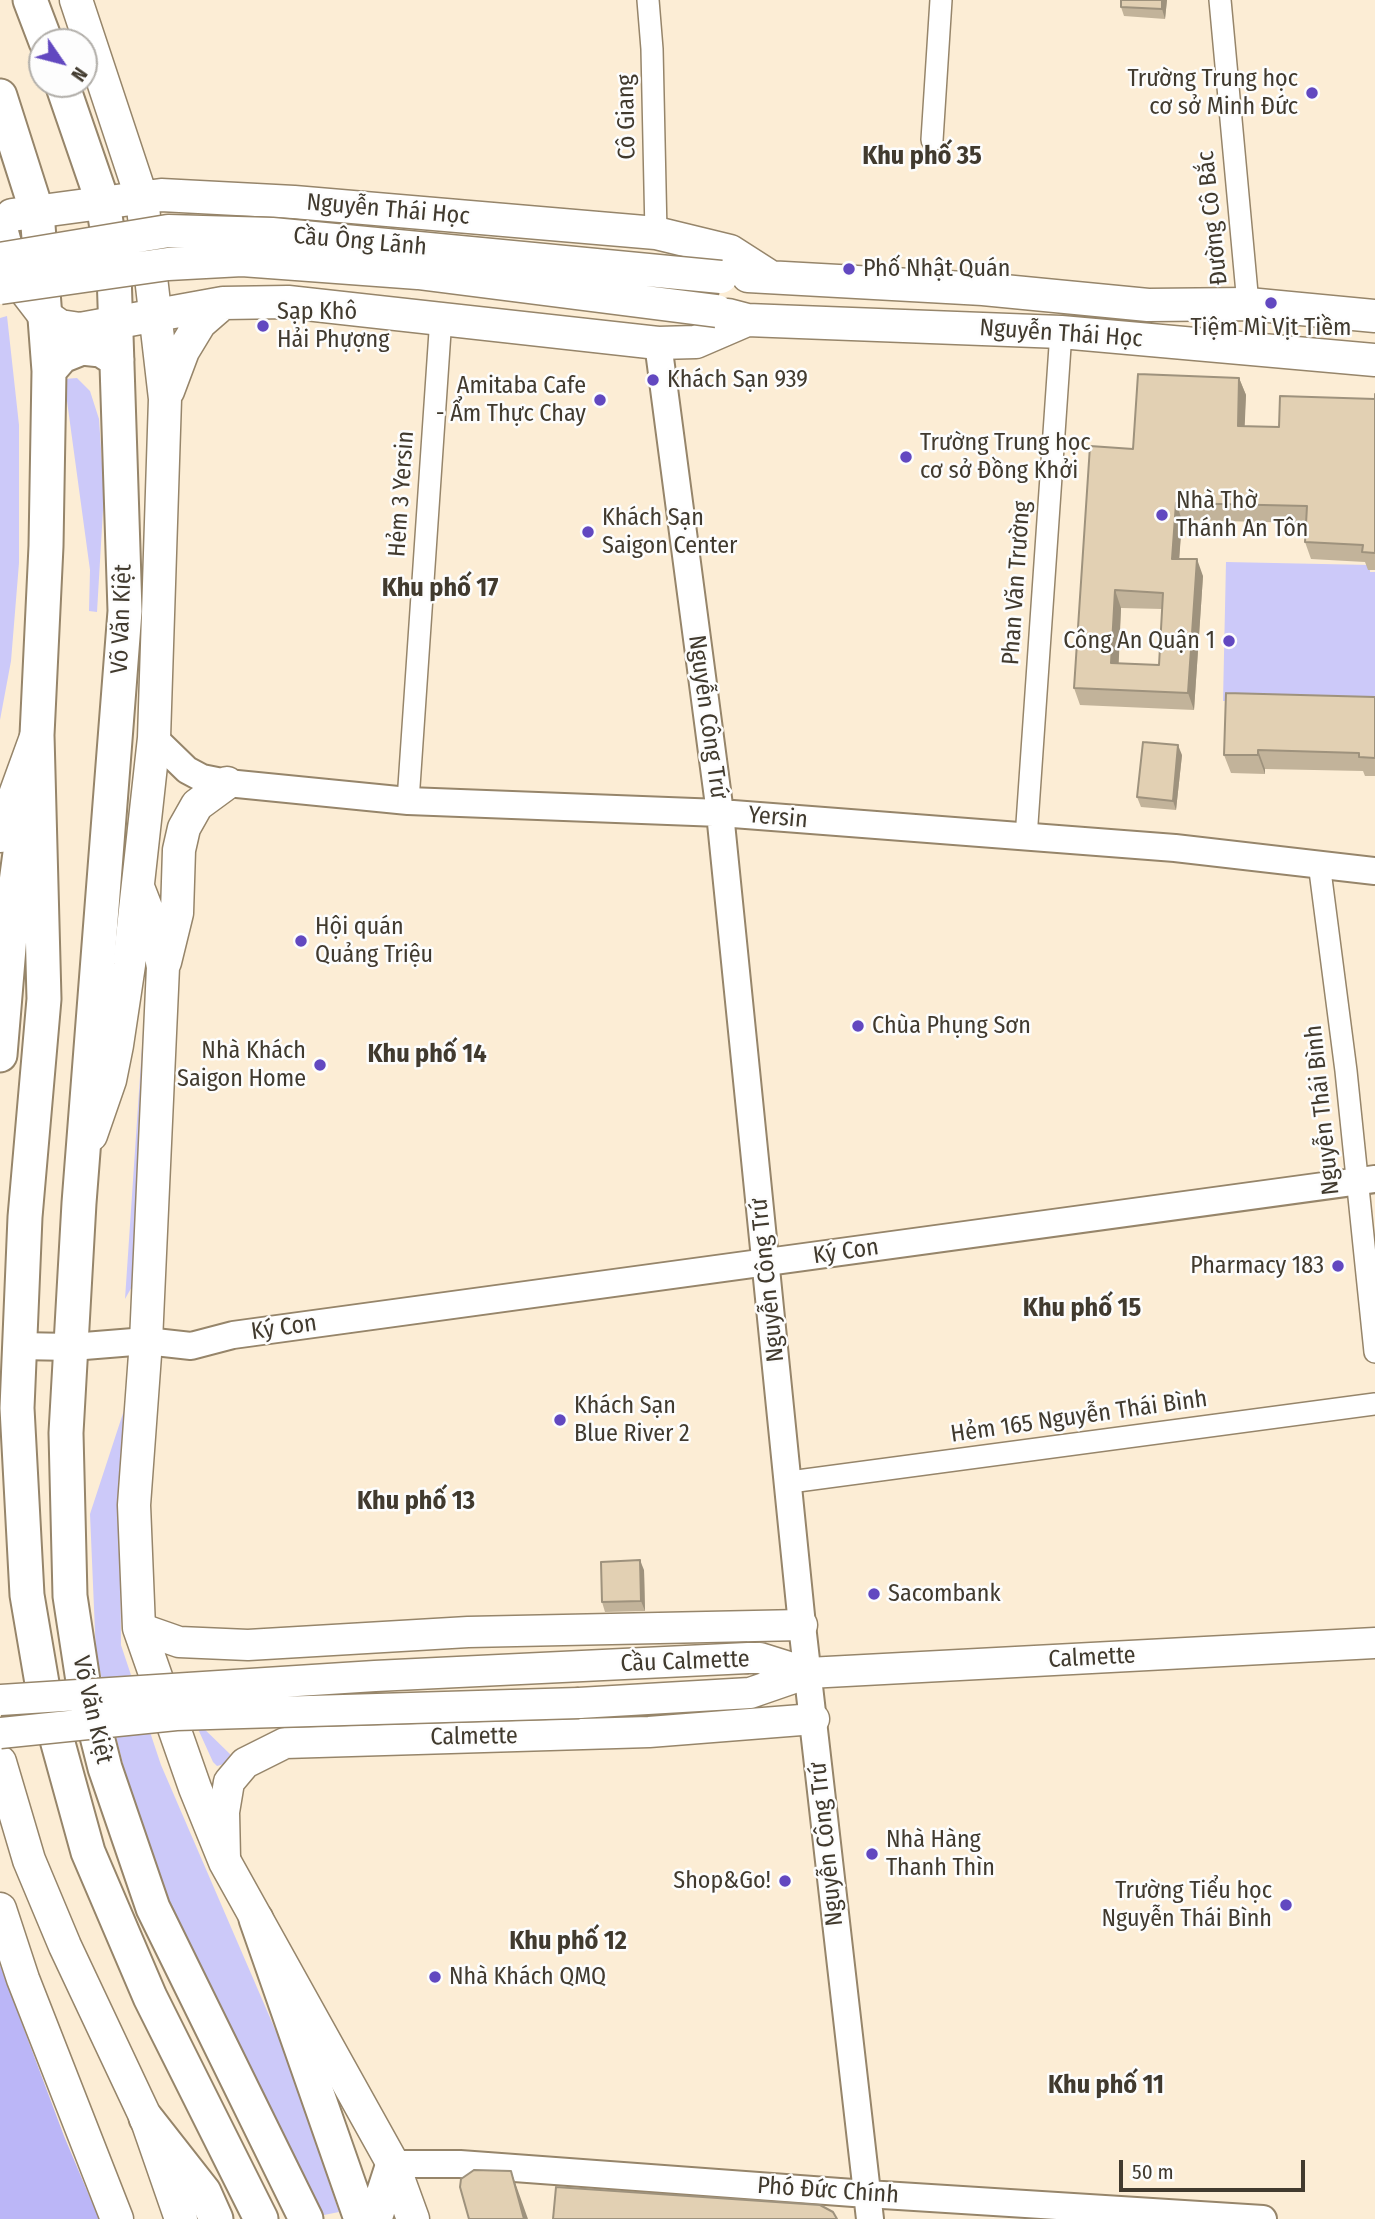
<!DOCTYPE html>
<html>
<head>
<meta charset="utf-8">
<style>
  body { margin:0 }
  #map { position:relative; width:1375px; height:2219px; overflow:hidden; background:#fcedd5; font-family:"Fira Sans Condensed",sans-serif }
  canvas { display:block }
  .north { position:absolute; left:28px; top:28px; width:70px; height:70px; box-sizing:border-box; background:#fdfdfd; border:2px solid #b2afaa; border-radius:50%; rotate:125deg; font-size:19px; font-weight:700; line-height:28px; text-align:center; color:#413a2e }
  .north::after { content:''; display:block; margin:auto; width:24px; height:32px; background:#6248c0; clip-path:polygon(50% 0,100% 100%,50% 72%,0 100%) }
  .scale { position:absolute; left:1119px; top:2160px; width:186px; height:32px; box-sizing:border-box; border:4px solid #413a2e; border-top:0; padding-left:9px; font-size:21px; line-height:24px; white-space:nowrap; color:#413a2e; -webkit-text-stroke:5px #fdfdfd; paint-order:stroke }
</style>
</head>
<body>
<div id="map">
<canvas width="1375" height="2219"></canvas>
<div class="north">N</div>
<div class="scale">50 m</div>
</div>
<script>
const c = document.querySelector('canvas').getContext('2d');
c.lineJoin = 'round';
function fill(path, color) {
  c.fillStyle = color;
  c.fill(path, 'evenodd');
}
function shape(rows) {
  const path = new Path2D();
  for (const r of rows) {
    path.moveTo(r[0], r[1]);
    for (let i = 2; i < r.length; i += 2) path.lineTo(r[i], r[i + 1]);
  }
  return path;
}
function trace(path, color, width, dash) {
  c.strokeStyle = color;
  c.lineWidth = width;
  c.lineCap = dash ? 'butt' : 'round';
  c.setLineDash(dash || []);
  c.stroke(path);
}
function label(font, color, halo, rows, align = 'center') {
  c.font = font + ' "Fira Sans Condensed",sans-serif';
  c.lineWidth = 5;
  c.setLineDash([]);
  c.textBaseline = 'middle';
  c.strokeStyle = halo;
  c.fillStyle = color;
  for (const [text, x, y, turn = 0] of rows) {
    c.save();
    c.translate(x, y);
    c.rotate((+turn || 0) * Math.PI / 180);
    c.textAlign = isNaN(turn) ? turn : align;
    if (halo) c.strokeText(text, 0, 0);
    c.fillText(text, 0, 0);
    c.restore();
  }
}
fill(shape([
  [7,316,19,425,19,563,11,661,0,720,0,318],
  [77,378,90,391,99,419,104,493,97,612,89,611,90,570,64,379],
  [1226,562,1370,565,1370,572,1375,572,1375,703,1223,701],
  [144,1017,134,1283,125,1299],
  [127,1401,120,1508,121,1645,161,1765,287,2057,339,2212,324,2215,173,1909,134,1809,96,1655,90,1514],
  [193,1718,232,1756,224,1764,217,1766,213,1762]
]), '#ccc9f9');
fill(shape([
  [0,1965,64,2136,99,2219,0,2219]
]), '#bbb6f7');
const minor = shape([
  [648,0,652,49,656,233],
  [1220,0,1248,304],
  [932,140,941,0],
  [408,801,441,317],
  [1026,838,1061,332],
  [1319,863,1346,1071,1375,1352],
  [790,1482,1375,1404]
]);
const tertiary = shape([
  [658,343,720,813,802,1625,870,2219],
  [154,738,187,770,202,778,227,783,408,801,720,813,1175,848,1375,871],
  [18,1346,72,1347,146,1341,191,1346,233,1335,1375,1179],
  [393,2164,460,2164,867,2194,1263,2219]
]);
const secondary = shape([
  [139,1628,179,1642,248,1645,468,1632,802,1625],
  [748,1658,760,1658,808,1673],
  [579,1703,750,1693,808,1673,1375,1643],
  [225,1859,224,1812,229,1782,245,1763,285,1743,649,1732,814,1719]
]);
const primary = shape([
  [76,0,142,199,165,399,154,738,129,965,117,1045,110,1080,91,1135],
  [12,215,161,195,294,202,656,233,730,251,769,276],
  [0,225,14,276,44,315,60,326,80,329,223,303,288,302,658,343,696,342,747,320],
  [748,276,983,289,1148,305,1248,304,1375,316],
  [728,315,747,320,1061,332,1375,360],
  [168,391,183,351,200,323,223,303],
  [0,836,36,737],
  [138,887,157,936,163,967,146,1341,134,1505,139,1628,195,1788,225,1862,393,2164,413,2219],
  [165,962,177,913,179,850,184,828,197,805,227,783],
  [0,1762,29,1860,65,1946,146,2118,181,2219],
  [0,1909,23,1979,117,2219]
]);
const trunk = shape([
  [30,0,46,42],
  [62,84,103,203,114,273,125,611,79,1203,66,1433,70,1596,83,1681,105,1768,153,1908,306,2219],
  [0,96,37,212,49,371,46,546,37,735,44,999,25,1217,17,1408,27,1595,43,1689,88,1852,150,1997,261,2219],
  [49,371,62,356,82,348,101,350,117,360],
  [0,1055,12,912,23,831],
  [256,1919,361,2219],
  [146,2118,204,2192,216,2219],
  [375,2219,393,2164]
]);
trace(minor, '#96856a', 24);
trace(tertiary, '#96856a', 30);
trace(secondary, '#96856a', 33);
trace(primary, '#96856a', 35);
trace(trunk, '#96856a', 37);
trace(minor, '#fff', 21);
trace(tertiary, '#fff', 26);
trace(secondary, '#fff', 30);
trace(primary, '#fff', 32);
trace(trunk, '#fff', 33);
const secondaryBridge = shape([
  [0,1700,375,1676,748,1658],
  [0,1733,176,1715,579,1703]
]);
const primaryBridge = shape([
  [0,259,168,231,272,234,721,277],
  [0,288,168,264,242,260,418,273,717,311]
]);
trace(secondaryBridge, '#96856a', 33, []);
trace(primaryBridge, '#96856a', 35, []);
trace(secondaryBridge, '#fff', 30);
trace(primaryBridge, '#fff', 32);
fill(shape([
  [1121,0,1167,0,1165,19,1124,16,1121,7],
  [1239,378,1246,395,1244,426,1279,427,1375,399,1375,394,1375,570,1368,570,1365,562,1311,559,1305,542,1306,523,1182,520,1179,559,1203,576,1194,710,1080,705,1074,688,1133,449],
  [1121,608,1162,609,1159,665,1118,663],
  [1375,697,1375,776,1365,776,1363,771,1265,769,1265,774,1231,773,1224,755],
  [1182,755,1176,810,1141,807,1137,797],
  [644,1570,645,1611,605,1612,602,1602]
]), '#c2b39a');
fill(shape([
  [1162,0,1167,0,1165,19,1162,9],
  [1239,378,1246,395,1244,443,1238,426],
  [1176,503,1182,520,1178,576,1172,559],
  [1197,559,1203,576,1194,710,1188,693],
  [1115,590,1121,608,1118,680,1111,663],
  [1178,745,1182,755,1176,810,1173,801],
  [1258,750,1265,769,1265,774,1258,755],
  [640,1560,644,1570,645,1611,641,1601],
  [511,2171,528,2219,524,2219]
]), '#9e927d');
const building = shape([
  [1121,0,1162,0,1162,9,1121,7,1121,0],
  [1138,374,1239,378,1238,426,1279,427,1280,396,1375,399,1375,394,1375,553,1362,552,1363,545,1305,542,1307,506,1176,503,1172,559,1197,559,1188,693,1074,688,1090,446,1133,449,1138,374],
  [1115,590,1163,593,1159,665,1111,663,1115,590],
  [1226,693,1375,697,1375,758,1359,757,1359,753,1258,750,1258,755,1224,755,1226,693],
  [1143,742,1178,745,1173,801,1137,797,1143,742],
  [640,1560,641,1601,602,1602,601,1562,640,1560],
  [474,2170,511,2171,524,2219,469,2219,460,2187,461,2179,474,2170],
  [556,2187,820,2205,833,2212,837,2219,553,2219,556,2187]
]);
fill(building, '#e2d0b3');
trace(building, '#9e927d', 2);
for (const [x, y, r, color] of [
  [1312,93,7,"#6248c0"],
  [849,269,7,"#6248c0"],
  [1271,303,7,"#6248c0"],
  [263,326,7,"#6248c0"],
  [653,380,7,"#6248c0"],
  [600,400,7,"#6248c0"],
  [906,457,7,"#6248c0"],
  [1162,515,7,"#6248c0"],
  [588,532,7,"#6248c0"],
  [1229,641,7,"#6248c0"],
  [301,941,7,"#6248c0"],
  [858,1026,7,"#6248c0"],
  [320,1065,7,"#6248c0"],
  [1338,1266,7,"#6248c0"],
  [560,1420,7,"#6248c0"],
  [874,1594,7,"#6248c0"],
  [872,1854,7,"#6248c0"],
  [785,1881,7,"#6248c0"],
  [1286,1905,7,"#6248c0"],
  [435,1977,7,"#6248c0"]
]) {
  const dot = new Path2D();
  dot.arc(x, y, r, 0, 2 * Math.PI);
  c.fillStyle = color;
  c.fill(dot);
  trace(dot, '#fdfdfd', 2.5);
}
label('24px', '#413a2e', '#fdfdfd', [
  ["Trường Trung học",1298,79,"right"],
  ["cơ sở Minh Đức",1298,107,"right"],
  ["Phố Nhật Quán",863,269],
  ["Sạp Khô",277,312],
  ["Hải Phựợng",277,340],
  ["Tiệm Mì Vịt Tiềm",1271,328,"center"],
  ["Khách Sạn 939",667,380],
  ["Amitaba Cafe",586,386,"right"],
  ["- Ẩm Thực Chay",586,414,"right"],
  ["Trường Trung học",920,443],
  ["cơ sở Đồng Khởi",920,471],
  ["Nhà Thờ",1176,501],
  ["Thánh An Tôn",1176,529],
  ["Khách Sạn",602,518],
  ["Saigon Center",602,546],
  ["Công An Quận 1",1215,641,"right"],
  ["Hội quán",315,927],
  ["Quảng Triệu",315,955],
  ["Chùa Phụng Sơn",872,1026],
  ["Nhà Khách",306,1051,"right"],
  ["Saigon Home",306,1079,"right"],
  ["Pharmacy 183",1324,1266,"right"],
  ["Khách Sạn",574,1406],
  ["Blue River 2",574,1434],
  ["Sacombank",888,1594],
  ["Nhà Hàng",886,1840],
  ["Thanh Thìn",886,1868],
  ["Shop&Go!",771,1881,"right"],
  ["Trường Tiểu học",1272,1891,"right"],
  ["Nguyễn Thái Bình",1272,1919,"right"],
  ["Nhà Khách QMQ",449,1977]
], 'left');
label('24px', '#413a2e', '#fdfdfd', [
  ["Cô Giang",627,117,-91],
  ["Nguyễn Thái Học",388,210,5],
  ["Đường Cô Bắc",1213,218,-96],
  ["Cầu Ông Lãnh",360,242,5],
  ["Nguyễn Thái Học",1061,334,4],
  ["Hẻm 3 Yersin",402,494,-86],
  ["Phan Văn Trường",1017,583,-86],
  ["Võ Văn Kiệt",122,619,-88],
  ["Nguyễn Công Trứ",707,717,82],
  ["Yersin",778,818,5],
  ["Nguyễn Thái Bình",1323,1110,-96],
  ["Ký Con",846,1252,-8],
  ["Nguyễn Công Trứ",768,1280,-96],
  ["Ký Con",284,1328,-8],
  ["Hẻm 165 Nguyễn Thái Bình",1079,1417,-8],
  ["Calmette",1092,1658,-3],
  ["Cầu Calmette",685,1662,-2],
  ["Võ Văn Kiệt",92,1710,77],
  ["Calmette",474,1737,-1],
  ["Nguyễn Công Trứ",827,1844,-96],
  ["Phó Đức Chính",828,2191,4]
]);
label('bold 26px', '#413a2e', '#fdfdfd', [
  ["Khu phố 35",922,157],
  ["Khu phố 17",440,589],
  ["Khu phố 14",427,1055],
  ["Khu phố 15",1082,1309],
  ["Khu phố 13",416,1502],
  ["Khu phố 12",568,1942],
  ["Khu phố 11",1106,2086]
]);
</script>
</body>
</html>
